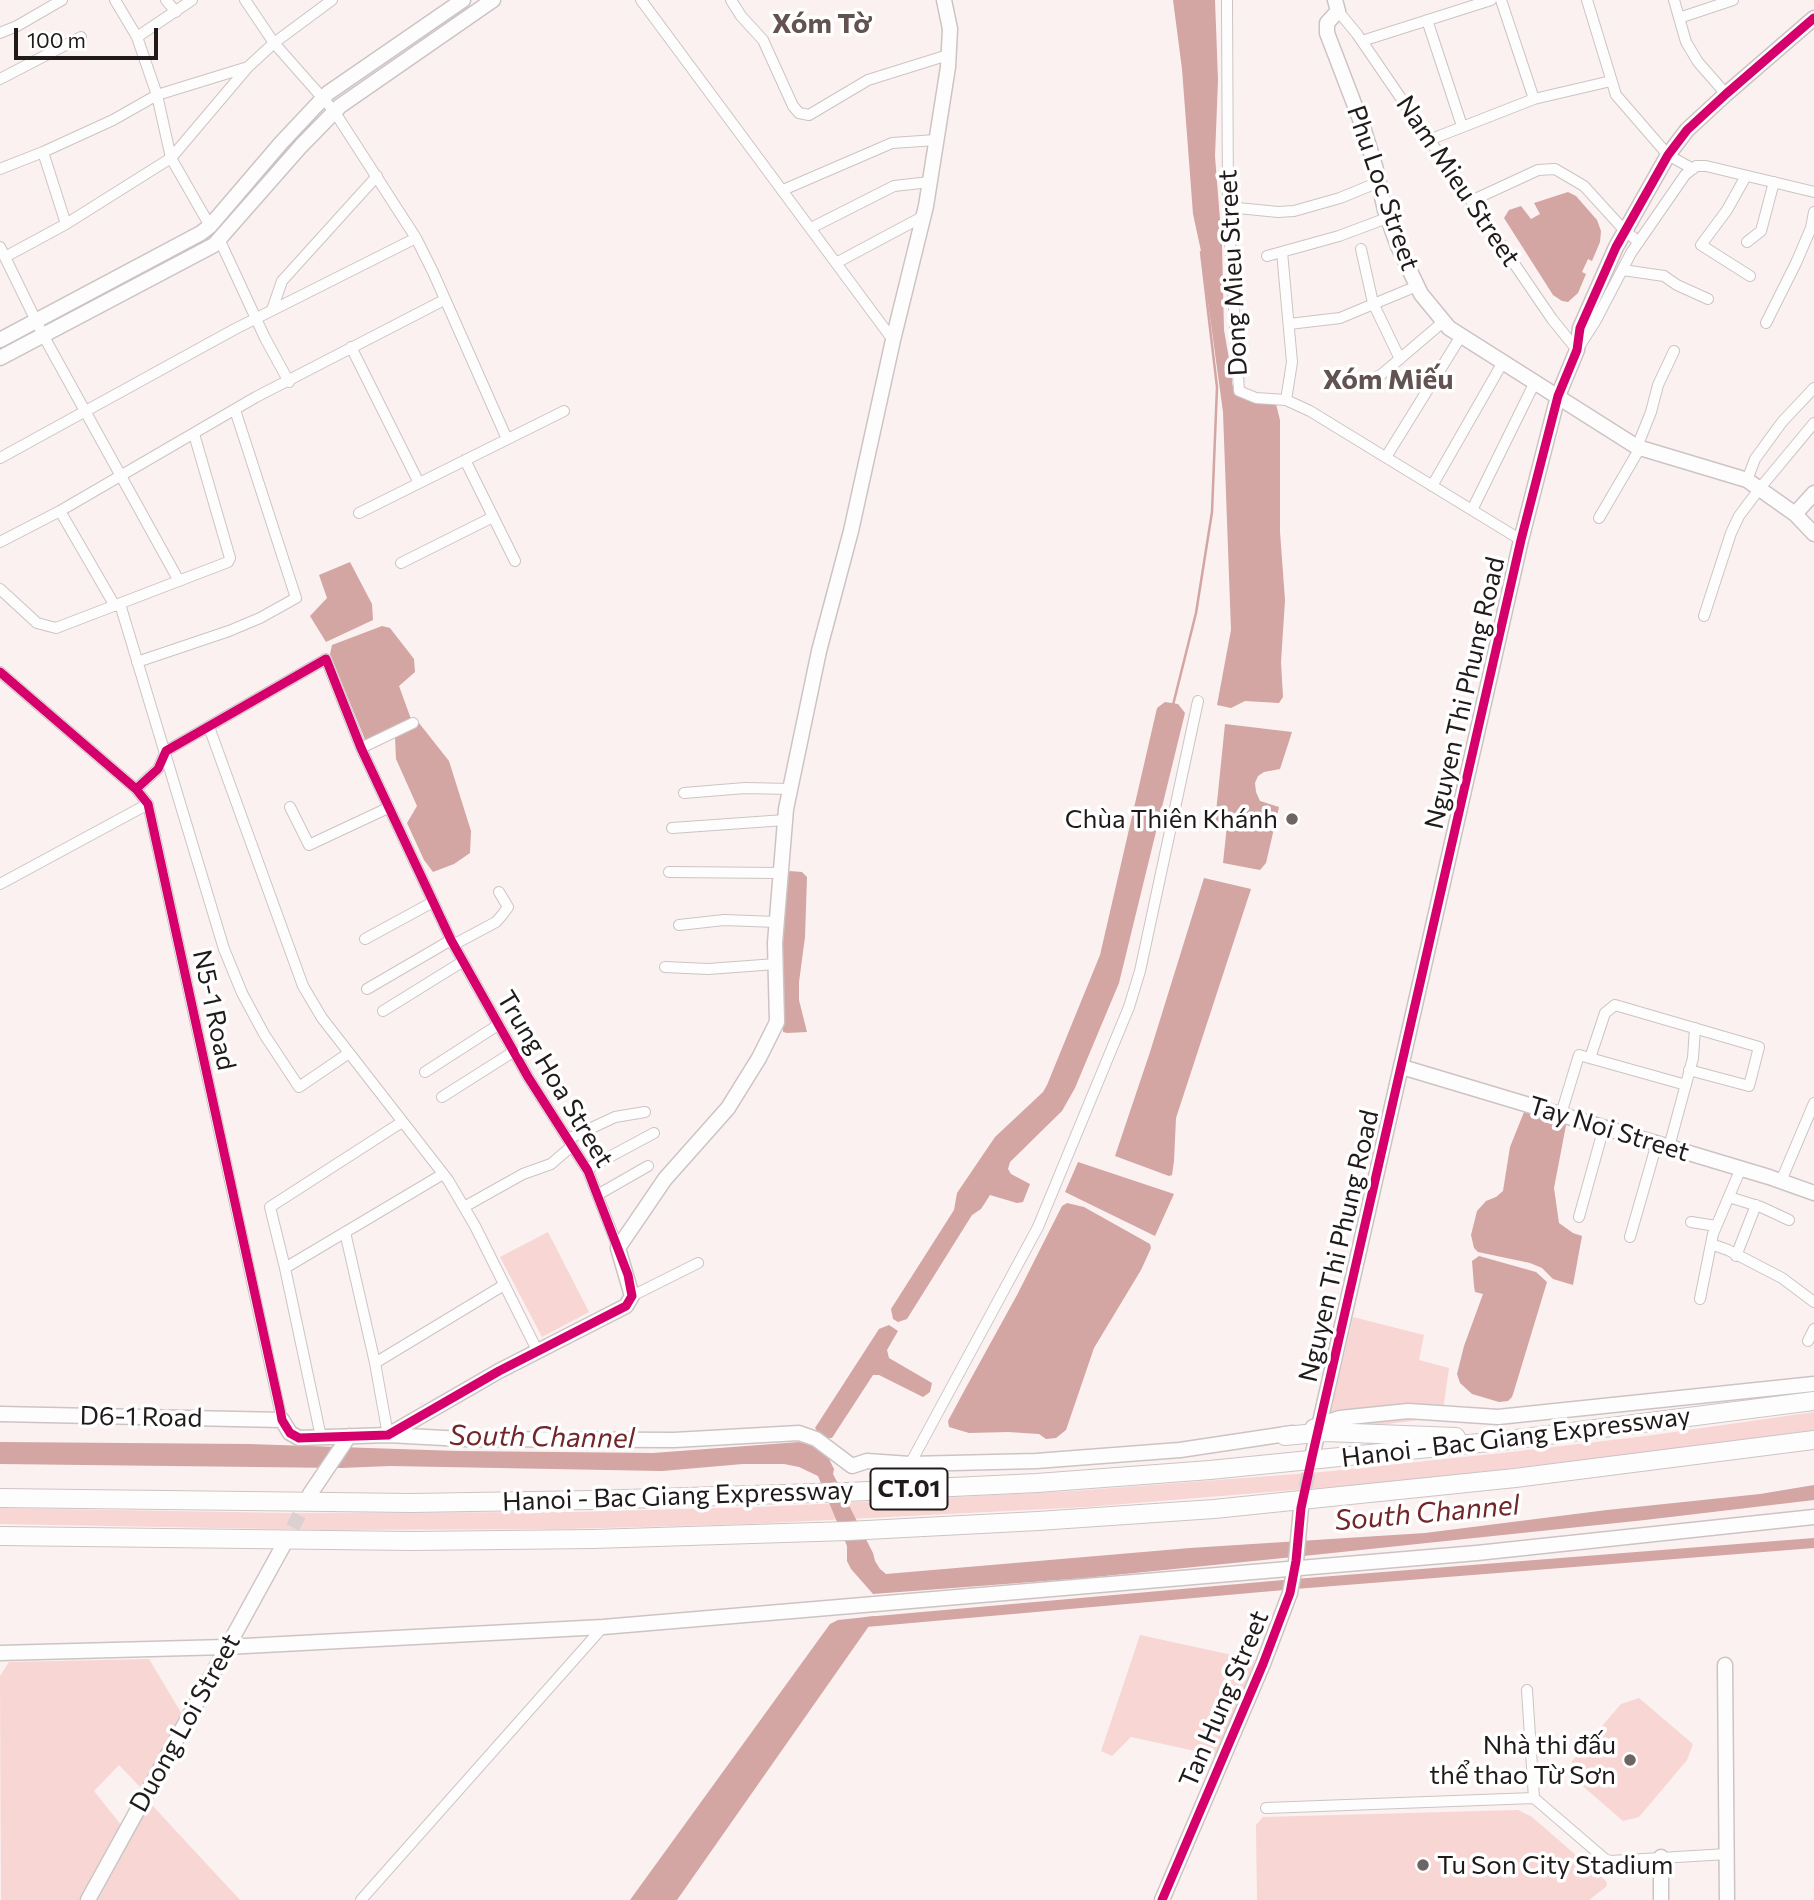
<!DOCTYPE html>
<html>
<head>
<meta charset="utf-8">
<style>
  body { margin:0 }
  #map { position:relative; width:1814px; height:1900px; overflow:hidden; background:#fbf1f0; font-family:Commissioner,sans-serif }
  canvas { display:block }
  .scale { position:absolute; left:14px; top:28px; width:144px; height:32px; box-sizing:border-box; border:4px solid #201a1a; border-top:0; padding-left:9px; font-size:21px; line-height:24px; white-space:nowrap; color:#201a1a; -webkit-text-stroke:5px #fff; paint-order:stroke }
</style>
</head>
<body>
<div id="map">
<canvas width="1814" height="1900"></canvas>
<div class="scale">100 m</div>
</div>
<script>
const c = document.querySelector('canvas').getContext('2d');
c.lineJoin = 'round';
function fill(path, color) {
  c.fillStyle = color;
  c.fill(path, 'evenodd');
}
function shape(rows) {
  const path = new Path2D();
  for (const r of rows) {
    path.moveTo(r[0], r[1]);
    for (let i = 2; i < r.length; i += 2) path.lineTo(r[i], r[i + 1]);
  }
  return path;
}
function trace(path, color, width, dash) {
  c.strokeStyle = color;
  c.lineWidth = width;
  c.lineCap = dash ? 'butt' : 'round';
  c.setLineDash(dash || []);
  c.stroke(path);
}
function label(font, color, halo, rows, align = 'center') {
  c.font = font + ' Commissioner,sans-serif';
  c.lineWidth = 7;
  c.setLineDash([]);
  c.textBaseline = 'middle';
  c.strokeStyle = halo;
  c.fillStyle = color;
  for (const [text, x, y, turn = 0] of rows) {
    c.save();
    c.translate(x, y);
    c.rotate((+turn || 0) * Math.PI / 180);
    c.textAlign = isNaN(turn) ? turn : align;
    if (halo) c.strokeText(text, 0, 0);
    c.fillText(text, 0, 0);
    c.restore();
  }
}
fill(shape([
  [548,1232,589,1312,542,1337,500,1257],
  [1353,1317,1424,1335,1419,1360,1449,1368,1442,1417,1326,1432],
  [1814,1412,1814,1430,1677,1449,1403,1481,1087,1507,749,1524,566,1529,326,1530,0,1524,0,1508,288,1513,571,1512,761,1507,1073,1491,1322,1472,1511,1452,1646,1436],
  [1140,1635,1255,1660,1218,1756,1131,1737,1112,1756,1101,1751],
  [149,1659,183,1716,140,1787,119,1765,94,1791,122,1826,81,1900,1,1900,0,1676,9,1662],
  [1639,1698,1693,1744,1687,1760,1639,1817,1623,1821,1571,1776,1572,1761,1621,1704],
  [150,1803,240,1900,98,1900],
  [1518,1810,1532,1817,1607,1882,1606,1887,1589,1900,1257,1900,1256,1825,1263,1817]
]), '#f7d6d4');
fill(shape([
  [1173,0,1215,0,1218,80,1215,156,1222,245,1224,330,1232,376,1232,384,1237,391,1276,404,1280,420,1280,532,1285,600,1281,662,1283,697,1279,703,1245,701,1231,708,1217,705,1231,630,1223,412,1201,251,1193,214,1182,69],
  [1568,192,1576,196,1597,220,1601,231,1600,242,1592,261,1588,259,1582,272,1586,274,1578,293,1568,302,1562,301,1553,295,1504,218,1509,210,1521,206,1531,219,1540,214,1534,203],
  [350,562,372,604,373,620,326,642,310,616,327,598,319,575],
  [382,626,390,628,414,659,415,672,399,686,411,719,366,742,330,654,332,645],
  [1165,702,1178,704,1185,713,1119,983,1075,1088,1062,1111,1010,1162,1008,1169,1011,1174,1030,1184,1023,1202,1017,1203,990,1195,981,1209,972,1215,907,1319,898,1322,893,1319,891,1309,954,1210,957,1193,995,1137,1043,1092,1047,1085,1100,955,1157,708],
  [419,723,449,761,471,831,470,853,454,864,433,872,424,860,407,823,417,806,396,759,395,737],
  [1225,724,1292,732,1280,769,1264,772,1258,776,1255,783,1256,792,1260,801,1279,807,1266,863,1260,870,1223,863,1227,825,1215,822],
  [790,871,802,872,807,877,805,937,799,982,799,1000,807,1032,787,1033,783,1032,783,877],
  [1204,878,1251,889,1176,1118,1174,1161,1172,1175,1169,1176,1115,1156,1150,1052],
  [1526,1107,1567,1120,1554,1188,1559,1223,1573,1233,1582,1236,1573,1285,1553,1279,1542,1268,1530,1263,1478,1252,1474,1248,1471,1235,1477,1211,1486,1201,1496,1197,1503,1191,1510,1147],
  [1078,1162,1174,1194,1155,1236,1065,1192],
  [1067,1203,1084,1207,1150,1244,1151,1248,1141,1270,1094,1348,1066,1430,1056,1438,1046,1439,1039,1434,1008,1432,969,1433,949,1427,948,1421,963,1393,1017,1295,1062,1206],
  [1479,1256,1536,1272,1547,1282,1514,1391,1512,1397,1508,1401,1499,1402,1472,1394,1460,1383,1457,1374,1464,1346,1483,1294,1475,1292,1474,1286,1472,1261],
  [889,1325,898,1331,887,1350,889,1358,932,1383,930,1392,923,1397,879,1375,873,1375,832,1438,826,1438,826,1453,834,1469,833,1474,873,1553,875,1561,880,1569,886,1574,1190,1548,1425,1533,1607,1510,1760,1494,1814,1485,1814,1500,1645,1520,1313,1555,1085,1578,873,1594,851,1569,847,1561,847,1546,818,1476,799,1467,784,1464,743,1464,662,1471,390,1466,341,1468,0,1464,0,1442,249,1444,458,1451,653,1453,799,1442,813,1445,819,1434,815,1428,879,1329],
  [876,1616,677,1900,630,1900,830,1624,838,1620]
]), '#d3a5a3');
trace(shape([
  [1173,705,1196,613,1212,512,1217,387,1201,252]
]), '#d3a5a3', 2.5);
trace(shape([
  [858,1625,866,1622,1295,1584,1814,1543]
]), '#d3a5a3', 10);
trace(shape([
  [1301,1508,1312,1457],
  [283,1546,310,1494]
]), '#dad1d0', 14, [14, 7]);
const street = shape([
  [115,0,137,37,157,95,171,158,210,226],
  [166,0,176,12],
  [245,0,274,43,334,111,416,238,433,272,507,439],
  [641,0,893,340],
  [731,0,741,16,763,40,793,106,799,113,809,115,868,80,948,55],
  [1227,0,1228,207,1239,391,1256,398,1286,400,1310,411,1521,540],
  [1501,0,1534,99],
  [1587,0,1616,95,1668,155,1693,169],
  [1674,0,1686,42,1698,62,1726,94],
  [1338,11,1357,34,1552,319,1577,350,1596,320,1631,253,1685,175,1696,166,1706,166,1814,192],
  [1679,18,1733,0],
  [1427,20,1462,126],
  [0,33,17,26,62,0],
  [137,37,192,0],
  [1362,41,1491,0],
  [0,79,81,37],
  [1429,140,1534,99,1611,81],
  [0,169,43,152],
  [1746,176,1727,210,1701,245,1750,276],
  [783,190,892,143,936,140],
  [1471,201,1538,170,1555,169,1584,186,1625,231,1639,242],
  [1228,207,1278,212,1294,211,1340,198,1379,182],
  [66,224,43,152,113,120,157,95,248,67],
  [811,228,894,186,930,182],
  [220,241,265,338,289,382],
  [1747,242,1761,231,1774,182],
  [0,247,43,335,179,581],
  [1361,249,1373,303,1400,359],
  [1282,252,1292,362,1286,400],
  [1267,256,1339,236,1387,218],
  [5,257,66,224,171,158,248,67,274,43,332,0],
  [836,263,924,216],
  [1623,270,1664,276,1677,285,1708,299],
  [272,310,282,281,377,176],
  [1766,323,1796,263,1811,228,1814,212],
  [1289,324,1340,318,1417,286],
  [351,347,419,483],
  [1351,386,1369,381,1382,374,1443,322],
  [1637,447,1651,412,1658,385,1674,351],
  [1386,457,1461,336],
  [0,458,235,329,416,238],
  [465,460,515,561],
  [1747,480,1755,459,1782,422,1814,388],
  [1432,486,1503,362],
  [1472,510,1535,382],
  [60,511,115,606],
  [359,513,564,411],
  [1599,518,1640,448],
  [0,542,60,511,256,397,444,300],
  [401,563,493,517],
  [0,589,37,623,56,628,228,562,230,558,194,434],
  [120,604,224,949,242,993,264,1034,299,1087,349,1053],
  [1704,616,1731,533,1739,516,1760,488,1814,423],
  [137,662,229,631,260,618,296,598,235,410],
  [0,672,136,789,148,804,282,1420],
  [209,727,303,986,322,1018,448,1180,475,1226,538,1352],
  [361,748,413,723],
  [136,789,158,769,166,751,326,659,361,748,451,940,528,1077,588,1171,618,1248],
  [684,793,745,788,791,789],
  [290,807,309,845,388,808],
  [672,828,785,820],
  [669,872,781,873],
  [0,884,148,804],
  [679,925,724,920,777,922],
  [365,939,433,902],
  [453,945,496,922,503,914,508,907,499,892],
  [665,967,708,969,776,964],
  [367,989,451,940],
  [383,1011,462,962],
  [1590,1058,1605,1013,1615,1005,1759,1047,1749,1086,1689,1070],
  [425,1072,498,1025],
  [442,1097,513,1052],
  [1561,1114,1579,1055,1686,1085],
  [568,1139,615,1117,645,1112],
  [1669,1147,1693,1058,1695,1028],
  [587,1169,654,1133],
  [1781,1181,1814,1103],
  [599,1194,648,1166],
  [1729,1197,1761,1207,1789,1220],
  [464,1207,523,1174,551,1164,572,1146],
  [1579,1217,1604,1127],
  [1691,1222,1716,1226],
  [345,1232,375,1363,388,1435],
  [1630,1237,1657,1143],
  [1711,1244,1728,1250,1782,1278,1814,1302],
  [1736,1256,1756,1205],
  [285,1268,443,1174],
  [632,1296,698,1263],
  [1700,1299,1713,1234,1741,1168],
  [1808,1341,1814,1329],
  [375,1363,504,1285],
  [321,1437,285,1268,270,1207,402,1122],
  [910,1464,1038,1227,1129,1007,1140,971,1198,701],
  [1527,1690,1534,1798,1605,1859,1610,1861,1727,1854],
  [1266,1808,1534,1798],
  [361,1900,603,1627]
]);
const secondary = shape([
  [1335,0,1338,11,1327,23,1327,33,1363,127,1375,166,1385,210,1398,246,1421,294,1449,328,1637,447,1747,480,1795,514,1814,534],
  [0,340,201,233,210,226,281,143,328,93,463,0],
  [0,358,214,245,301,146,340,106,493,0],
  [1795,514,1814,493],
  [1402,1067,1769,1177,1814,1193],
  [0,1414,282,1420,290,1433,299,1438,388,1435,499,1371,626,1306,632,1296,618,1248,665,1179,728,1108,759,1058,777,1022,775,943,786,809,819,651,851,531,893,340,926,206,948,67,950,29,944,0],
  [1313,1427,1340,1418,1408,1411,1498,1417,1814,1384],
  [388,1435,463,1439,674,1440,799,1433,816,1439,852,1466,867,1461,910,1464,1036,1461,1180,1450,1293,1433],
  [1312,1457,1521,540,1558,396,1577,350,1580,328,1616,247,1668,155,1687,130,1726,94,1814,18],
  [310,1494,349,1436],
  [0,1653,226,1647,603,1627,1477,1553,1814,1517],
  [1725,1665,1727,1900],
  [1661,1857,1661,1900],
  [88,1900,283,1546],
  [1162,1900,1263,1664,1290,1593,1296,1561,1301,1508]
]);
const highway = shape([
  [1285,1436,1326,1432,1456,1437],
  [0,1498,411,1503,592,1500,847,1492,1037,1483,1210,1470,1509,1440,1814,1401],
  [0,1536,412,1541,593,1539,848,1531,1038,1521,1214,1509,1515,1478,1814,1440]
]);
trace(street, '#ccc4c4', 12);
trace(secondary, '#ccc4c4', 17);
trace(highway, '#ccc4c4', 20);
trace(street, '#fefdfd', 10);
trace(secondary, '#fefdfd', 14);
trace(highway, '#fefdfd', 18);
trace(shape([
  [0,672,136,789,148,804,280,1409,282,1420,290,1433,299,1438,388,1435,499,1371,626,1306,632,1296,628,1275,588,1171,528,1077,451,940,361,748,326,659,166,751,158,769,136,789],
  [1162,1900,1263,1664,1290,1593,1296,1561,1301,1508,1312,1457,1521,540,1558,396,1577,350,1580,328,1616,247,1668,155,1687,130,1726,94,1814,18]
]), '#d6006c', 9);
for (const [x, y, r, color] of [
  [1292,819,7,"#6d6565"],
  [1630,1760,7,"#6d6565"],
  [1423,1865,7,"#6d6565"]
]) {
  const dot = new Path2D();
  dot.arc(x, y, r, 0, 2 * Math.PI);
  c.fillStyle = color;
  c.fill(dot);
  trace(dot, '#fff', 2.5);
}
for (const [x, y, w] of [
  [909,1489,77]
]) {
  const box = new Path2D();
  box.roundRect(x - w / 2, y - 20.5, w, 41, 5);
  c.fillStyle = '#fff';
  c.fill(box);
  trace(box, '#201a1a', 2);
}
label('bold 24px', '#201a1a', null, [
  ["CT.01",909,1489]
]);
label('26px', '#201a1a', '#fff', [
  ["Nam Mieu Street",1458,181,56],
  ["Phu Loc Street",1383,188,71],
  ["Dong Mieu Street",1233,273,-93],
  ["Nguyen Thi Phung Road",1465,693,-77],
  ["N5-1 Road",214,1010,78],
  ["Trung Hoa Street",555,1079,59],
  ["Tay Noi Street",1609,1129,17],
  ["Nguyen Thi Phung Road",1339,1246,-77],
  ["D6-1 Road",141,1417,1],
  ["Hanoi - Bac Giang Expressway",1516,1437,-7],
  ["Hanoi - Bac Giang Expressway",678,1496,-2],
  ["Tan Hung Street",1224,1699,-67],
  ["Duong Loi Street",185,1723,-61]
]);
label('26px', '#201a1a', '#fff', [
  ["Chùa Thiên Khánh",1278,819],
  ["Nhà thi đấu",1616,1745],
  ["thể thao Từ Sơn",1616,1775],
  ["Tu Son City Stadium",1437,1865,"left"]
], 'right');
label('bold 28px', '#625352', '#fff', [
  ["Xóm Tờ",822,24],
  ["Xóm Miếu",1388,380]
]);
label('italic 28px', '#712629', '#fff', [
  ["South Channel",542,1437,1],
  ["South Channel",1427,1513,-5]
]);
</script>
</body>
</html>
